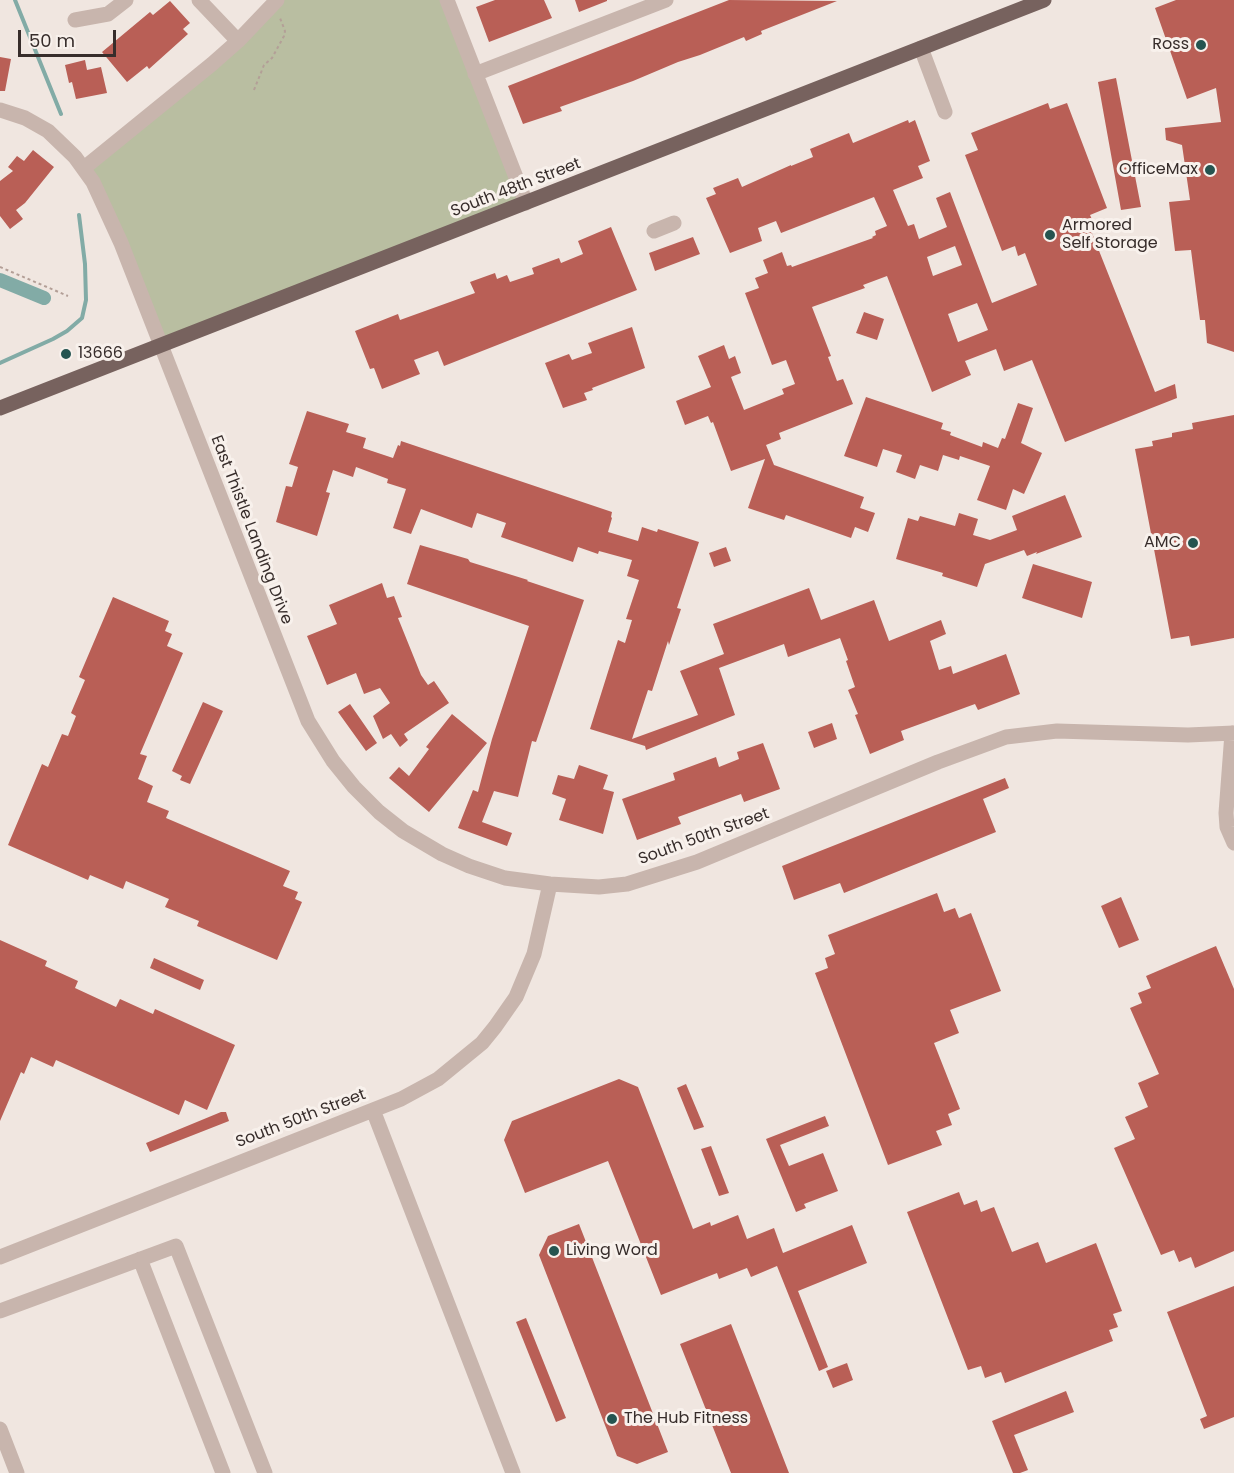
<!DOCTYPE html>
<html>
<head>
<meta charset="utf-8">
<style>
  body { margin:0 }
  #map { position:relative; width:1234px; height:1473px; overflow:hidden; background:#f0e6e0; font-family:Poppins,sans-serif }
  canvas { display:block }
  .scale { position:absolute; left:18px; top:30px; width:98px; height:27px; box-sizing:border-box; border:3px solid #372d2b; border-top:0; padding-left:8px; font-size:18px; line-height:21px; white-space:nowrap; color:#372d2b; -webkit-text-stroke:4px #f8f1ec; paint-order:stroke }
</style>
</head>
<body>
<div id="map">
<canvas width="1234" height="1473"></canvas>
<div class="scale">50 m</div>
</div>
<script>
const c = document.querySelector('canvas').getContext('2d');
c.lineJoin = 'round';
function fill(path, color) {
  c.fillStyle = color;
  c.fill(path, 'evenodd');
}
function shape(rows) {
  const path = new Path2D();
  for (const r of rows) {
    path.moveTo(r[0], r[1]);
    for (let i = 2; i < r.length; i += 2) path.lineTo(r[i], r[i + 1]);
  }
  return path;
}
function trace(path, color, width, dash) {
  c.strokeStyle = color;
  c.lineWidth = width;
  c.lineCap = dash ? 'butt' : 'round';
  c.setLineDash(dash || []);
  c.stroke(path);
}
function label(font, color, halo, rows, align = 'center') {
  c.font = font + ' Poppins,sans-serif';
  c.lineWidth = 6;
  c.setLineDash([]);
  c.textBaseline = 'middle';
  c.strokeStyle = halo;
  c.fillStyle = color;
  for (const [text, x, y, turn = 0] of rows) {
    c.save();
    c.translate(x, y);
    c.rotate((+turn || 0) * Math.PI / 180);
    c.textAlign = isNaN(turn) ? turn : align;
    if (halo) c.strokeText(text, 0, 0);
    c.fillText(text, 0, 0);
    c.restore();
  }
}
fill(shape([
  [277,0,447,0,526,203,160,345,84,168]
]), '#b9bea1');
trace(shape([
  [15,0,61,114],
  [0,363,53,339,67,331,82,318,86,300,85,264,79,215]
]), '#82aba6', 4);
trace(shape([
  [0,280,44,298]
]), '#82aba6', 14);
fill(shape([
  [495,0,544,0,552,18,489,42,476,7],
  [575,0,607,0,607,1,579,12],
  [729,0,837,1,761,31,762,34,746,41,744,37,700,55,678,62,633,81,560,107,562,111,523,124,508,86],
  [1176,0,1234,0,1234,352,1207,343,1205,320,1200,320,1191,250,1175,251,1169,202,1190,200,1182,145,1166,140,1165,128,1221,122,1216,88,1187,99,1155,8],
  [170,1,190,23,183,29,188,34,149,69,147,66,127,82,102,52,150,12,153,15],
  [0,57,11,59,5,91,0,91],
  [85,60,87,70,101,67,107,93,76,99,72,82,69,83,65,65],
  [1116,78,1141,207,1121,210,1098,82],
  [1048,103,1050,109,1067,103,1107,208,1090,215,1095,226,1090,228,1155,392,1175,384,1177,398,1065,442,1032,360,1004,371,996,349,965,361,971,375,932,392,887,276,863,285,865,288,812,307,831,356,828,357,837,381,843,379,853,404,779,433,781,439,766,445,774,465,864,497,860,508,875,513,868,532,855,527,851,538,786,515,784,520,748,508,765,459,731,471,713,422,711,423,708,416,685,425,676,401,711,387,698,356,724,345,729,359,735,356,741,373,731,377,744,410,784,394,782,389,795,384,786,360,772,365,745,293,759,288,755,278,768,273,763,260,782,252,787,266,791,265,792,267,873,238,872,237,876,235,875,231,887,226,874,197,781,233,776,221,758,228,762,241,730,253,706,198,716,194,713,188,738,178,742,187,791,165,791,166,813,157,810,149,849,133,853,143,908,120,909,123,915,120,930,161,918,166,923,178,893,190,905,219,908,226,914,224,919,239,947,227,936,198,950,192,992,303,1037,285,1025,253,1018,256,1015,246,1002,251,965,155,978,150,971,133],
  [955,246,962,265,933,276,927,257],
  [977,303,988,330,958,342,948,314],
  [33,150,54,167,25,203,16,210,23,219,10,229,0,216,0,181,13,171,8,167,17,156,24,161],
  [611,227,637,290,444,366,438,351,414,360,420,374,382,389,374,368,370,369,355,331,398,314,400,320,475,293,470,282,495,273,497,279,507,275,510,282,534,274,532,268,559,258,561,263,583,254,578,241],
  [693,237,700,254,655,271,649,253],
  [864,312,884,319,877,340,856,333],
  [632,327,645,368,592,388,593,390,584,393,587,400,563,408,545,363,569,354,572,360,592,353,588,343],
  [866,397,943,423,941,429,951,432,950,435,982,447,983,442,998,448,1002,438,1005,439,1018,403,1033,408,1021,443,1042,453,1024,494,1013,489,1006,510,977,500,990,466,960,456,959,460,943,455,938,471,920,465,915,479,896,472,902,455,883,449,877,467,844,456],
  [307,411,349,424,346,432,366,438,363,448,393,458,398,445,400,446,401,441,612,512,611,517,612,518,608,532,638,541,642,527,657,532,658,529,699,542,677,608,681,609,669,645,668,641,652,691,648,690,632,739,698,715,680,671,724,654,713,624,809,588,821,620,874,600,889,641,941,620,946,634,930,641,939,670,951,666,953,674,1006,654,1020,694,978,710,975,704,901,731,904,740,870,754,855,715,858,714,848,690,855,687,846,661,848,660,840,638,788,657,784,644,719,668,735,715,646,750,645,746,590,729,618,640,625,643,632,620,626,619,639,580,627,576,632,560,599,551,598,554,578,547,573,562,501,537,506,523,477,513,472,528,421,509,411,534,393,528,406,489,387,483,388,479,356,467,353,477,333,470,326,492,330,493,317,536,276,522,286,486,292,487,298,467,289,464],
  [1234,415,1234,638,1191,646,1189,636,1171,639,1135,449,1153,446,1152,441,1172,437,1172,433,1193,429,1192,423],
  [1065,495,1082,537,1036,554,1037,552,1027,556,1024,550,985,564,977,587,942,576,943,573,896,559,908,518,918,521,920,516,955,526,959,513,978,519,973,535,990,540,1017,530,1012,516],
  [420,545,468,559,470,562,528,580,527,581,584,600,536,742,532,741,518,797,494,791,482,822,512,833,507,846,458,828,473,790,478,792,492,739,529,626,407,584],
  [726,547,731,561,714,567,709,553],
  [1033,564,1092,582,1082,618,1022,598],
  [382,583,387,598,394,596,402,617,398,618,421,675,428,685,434,681,449,703,404,734,408,740,400,747,391,734,383,739,373,716,390,703,380,688,364,694,356,673,327,685,307,636,337,624,329,605],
  [113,597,169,621,165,631,172,634,167,646,183,653,140,754,147,756,138,779,153,786,147,802,169,811,166,818,290,871,283,886,298,892,295,899,302,902,277,960,197,926,199,921,165,907,169,899,126,881,123,889,90,875,88,880,8,845,42,764,48,767,62,734,68,736,76,716,71,713,85,680,79,677],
  [203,702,223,711,190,784,180,780,182,776,172,771],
  [350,704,377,743,366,751,338,712],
  [452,714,487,743,429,812,389,778,399,767,409,776,429,749,426,747],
  [832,723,837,739,814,748,808,732],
  [763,743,780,789,744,802,741,794,678,817,681,824,637,840,622,799,675,780,673,773,716,757,719,767,739,759,737,752],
  [579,765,608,775,603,789,614,792,603,834,559,820,566,799,552,794,558,775,574,779],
  [1005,778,1009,788,983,799,996,832,844,893,840,883,794,900,782,866],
  [937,893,944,912,955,908,959,918,971,913,1001,991,950,1010,959,1033,934,1043,960,1109,948,1114,952,1125,936,1131,942,1145,888,1165,815,973,828,968,825,958,835,954,828,935],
  [1121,897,1139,940,1119,948,1101,906],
  [0,940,47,961,45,966,78,981,75,988,116,1007,120,999,153,1014,155,1009,235,1045,207,1110,185,1100,179,1115,56,1060,53,1067,31,1057,24,1074,21,1072,0,1121],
  [1216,946,1234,989,1234,1251,1195,1268,1191,1257,1179,1262,1174,1250,1161,1255,1114,1148,1135,1139,1125,1117,1148,1107,1138,1083,1159,1074,1130,1008,1142,1003,1138,993,1151,988,1146,976],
  [154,958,204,980,200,990,150,968],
  [619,1079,638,1087,693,1229,710,1222,711,1226,738,1215,747,1239,774,1228,783,1253,852,1225,867,1263,798,1291,828,1367,819,1371,777,1266,751,1277,747,1268,719,1279,717,1273,661,1295,608,1161,525,1193,504,1140,512,1121],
  [686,1084,704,1127,694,1130,677,1088],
  [221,1112,226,1112,229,1121,150,1152,146,1143],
  [825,1116,829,1126,780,1145,789,1166,823,1153,838,1191,804,1204,806,1208,796,1212,766,1139],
  [711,1146,729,1193,719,1196,701,1149],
  [959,1192,964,1205,977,1200,981,1212,994,1207,1012,1252,1038,1242,1046,1263,1096,1243,1122,1311,1113,1314,1118,1327,1109,1330,1113,1341,1005,1383,1001,1372,985,1378,981,1366,968,1370,907,1212],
  [579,1224,668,1452,637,1464,617,1456,539,1255,548,1236],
  [1234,1286,1234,1417,1204,1429,1200,1419,1207,1416,1167,1312],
  [526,1318,566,1418,556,1422,516,1322],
  [731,1324,770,1424,789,1473,731,1473,680,1344],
  [847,1363,853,1380,833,1388,826,1371],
  [1066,1391,1074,1412,1014,1435,1028,1470,1020,1473,1013,1473,992,1421]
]), '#b95f56');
trace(shape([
  [254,90,264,65,272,58,284,36,285,31,280,18],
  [0,267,68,296]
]), '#b39f97', 2, [3, 3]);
trace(shape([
  [199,0,238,41],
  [447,0,526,203],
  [75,20,108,14,126,0],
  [921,48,945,112],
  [475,74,666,0],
  [0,110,25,118,48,131,75,157,93,182,121,243,308,721,333,761,354,787,379,812,403,831,442,854,469,866,505,878,550,884,599,887,627,884,697,862,938,762,1006,737,1057,731,1188,735,1234,733],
  [84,168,212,64,238,41,277,0],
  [654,231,674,223],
  [1232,733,1226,813,1227,827,1234,843],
  [373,1110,513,1473],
  [0,1257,401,1099,438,1079,482,1043,495,1027,516,997,534,954,550,884],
  [140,1259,223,1473],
  [0,1311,176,1246,265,1473],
  [0,1429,17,1473]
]), '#c8b5ad', 15);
trace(shape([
  [0,408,1044,0]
]), '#77625e', 15);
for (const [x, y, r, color] of [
  [1201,45,6,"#255450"],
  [1210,170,6,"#255450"],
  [1050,235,6,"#255450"],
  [66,354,6,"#255450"],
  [1193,543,6,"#255450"],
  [554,1251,6,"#255450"],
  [612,1419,6,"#255450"]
]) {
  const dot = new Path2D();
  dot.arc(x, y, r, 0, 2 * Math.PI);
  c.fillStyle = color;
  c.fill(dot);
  trace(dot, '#f8f1ec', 2);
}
label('16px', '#372d2b', '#f8f1ec', [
  ["Ross",1189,45,"right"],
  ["OfficeMax",1198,170,"right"],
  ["Armored",1062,226],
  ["Self Storage",1062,244],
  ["13666",78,354],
  ["AMC",1181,543,"right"],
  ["Living Word",566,1251],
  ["The Hub Fitness",624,1419]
], 'left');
label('16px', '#372d2b', '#f8f1ec', [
  ["South 48th Street",516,188,-21],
  ["East Thistle Landing Drive",251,530,69],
  ["South 50th Street",704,837,-20],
  ["South 50th Street",301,1119,-21]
]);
</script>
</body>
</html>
